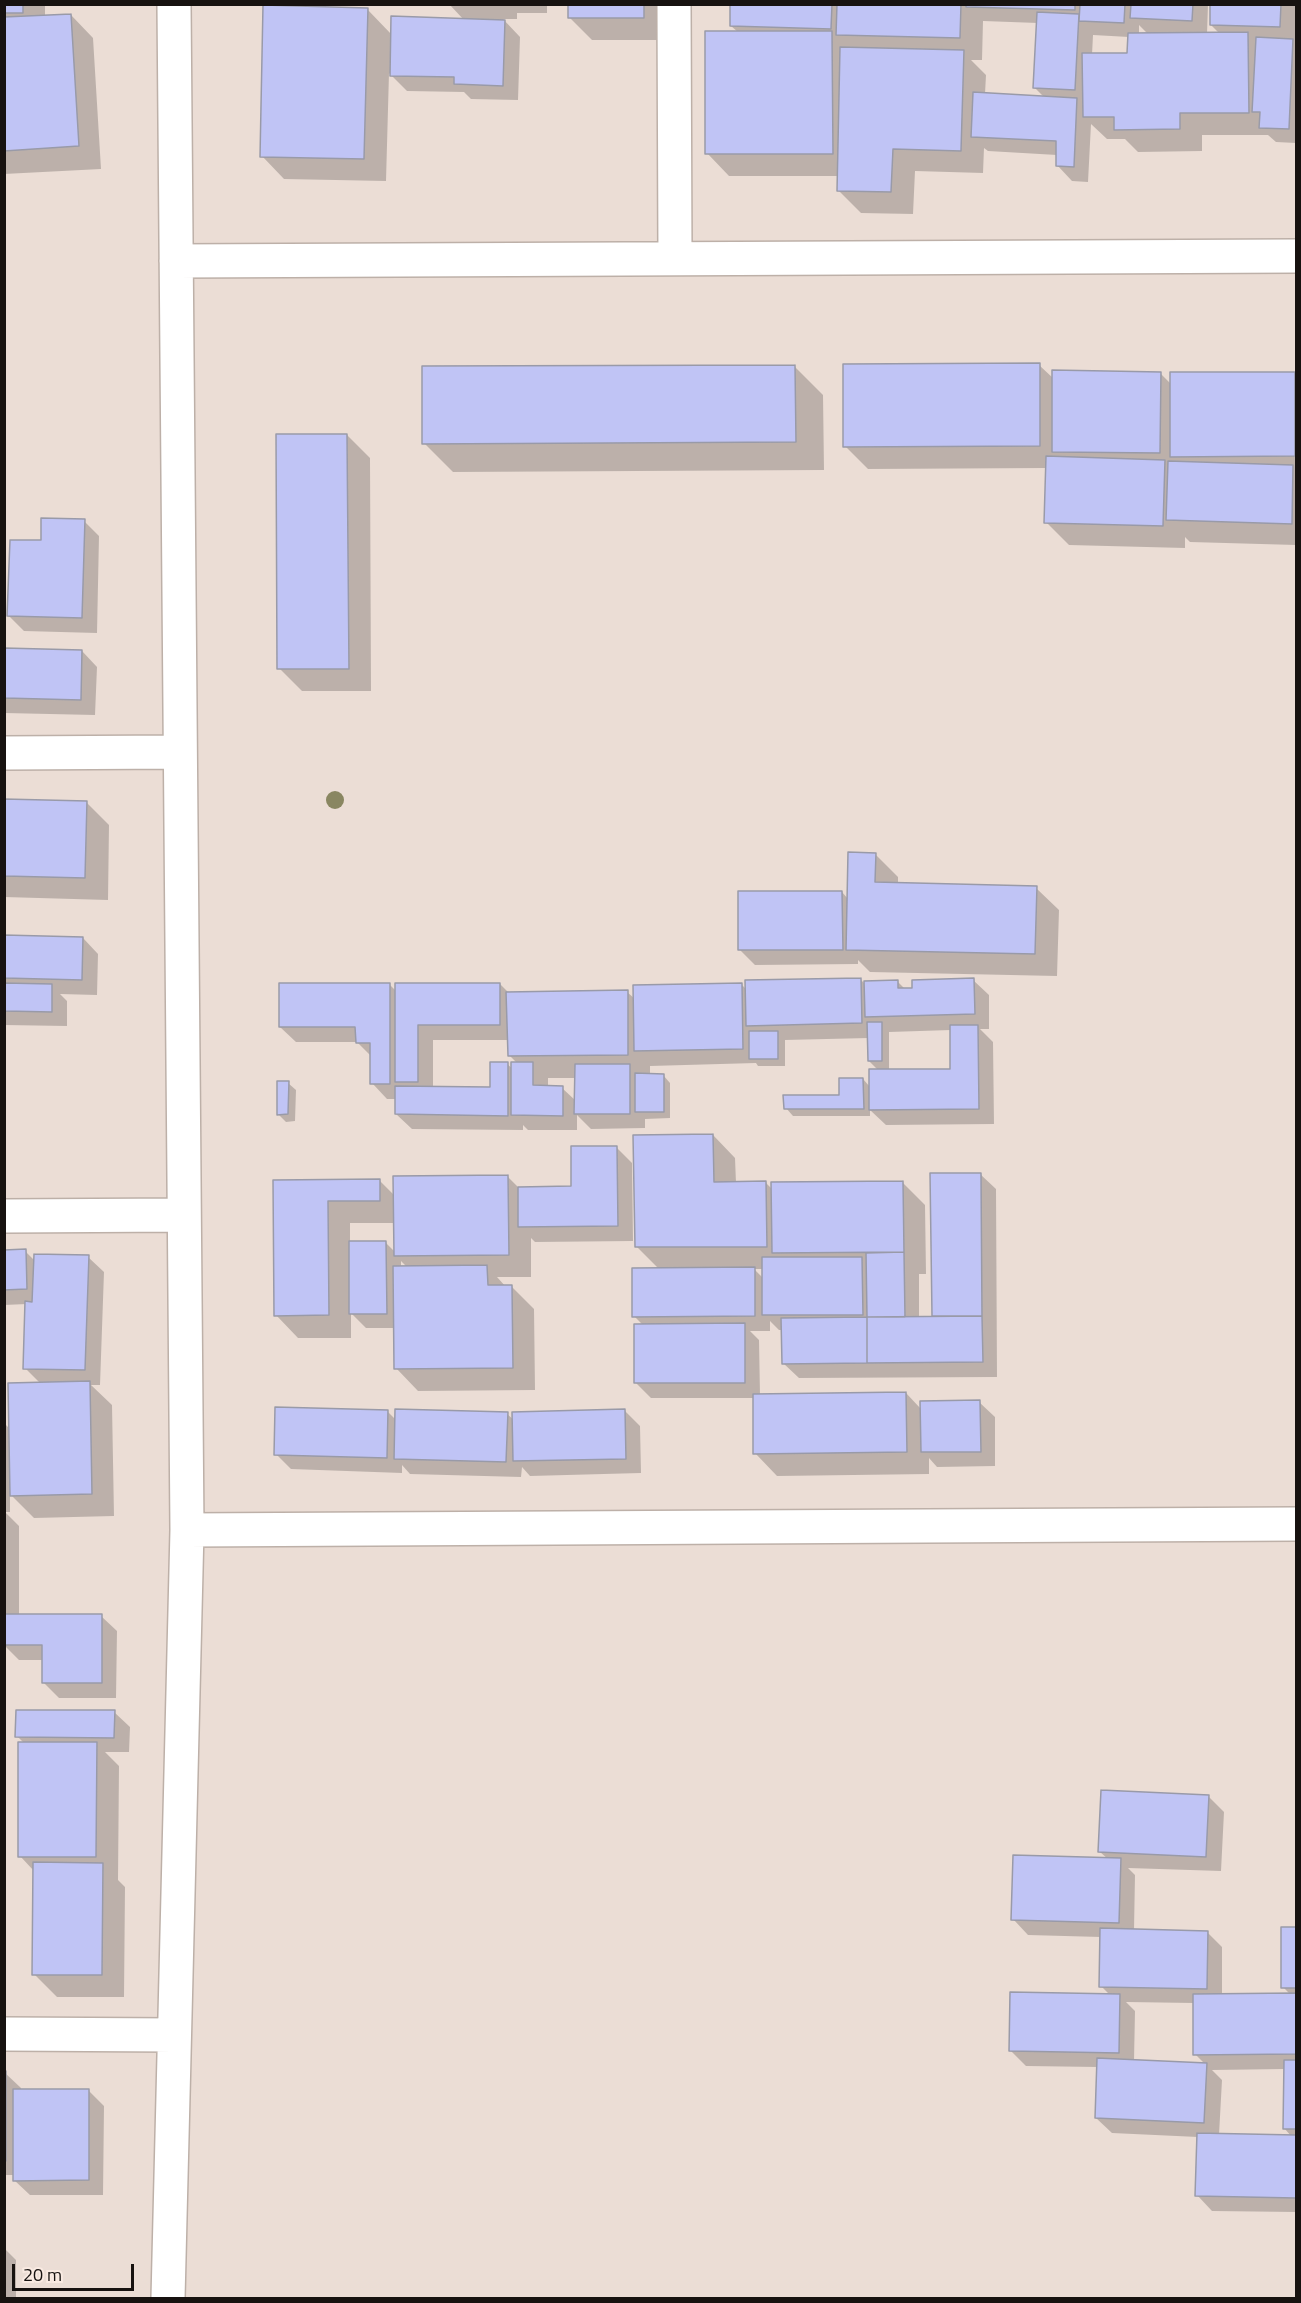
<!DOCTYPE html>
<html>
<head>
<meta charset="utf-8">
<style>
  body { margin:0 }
  #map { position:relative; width:1301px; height:2303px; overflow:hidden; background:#ebddd5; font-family:"Titillium Web",sans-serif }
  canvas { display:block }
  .frame { position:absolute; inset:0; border:6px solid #171210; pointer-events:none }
  .scale { position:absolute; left:12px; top:2264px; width:122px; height:27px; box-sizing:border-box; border:3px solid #171210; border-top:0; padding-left:8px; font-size:18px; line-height:21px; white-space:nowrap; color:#171210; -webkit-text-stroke:4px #f9eae2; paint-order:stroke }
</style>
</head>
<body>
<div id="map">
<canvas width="1301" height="2303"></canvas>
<div class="frame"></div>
<div class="scale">20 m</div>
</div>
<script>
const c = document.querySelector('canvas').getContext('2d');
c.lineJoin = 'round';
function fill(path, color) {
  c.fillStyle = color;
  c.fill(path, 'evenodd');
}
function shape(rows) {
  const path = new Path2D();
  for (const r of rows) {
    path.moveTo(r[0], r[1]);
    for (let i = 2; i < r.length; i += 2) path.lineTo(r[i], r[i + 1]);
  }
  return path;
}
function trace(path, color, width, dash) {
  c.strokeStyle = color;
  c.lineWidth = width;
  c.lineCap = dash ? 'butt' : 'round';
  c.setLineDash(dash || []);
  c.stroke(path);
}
fill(shape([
  [4,4,45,4,45,16,71,15,93,38,101,169,4,174],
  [449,4,547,4,547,13,517,13,517,19,503,19,520,37,518,100,471,99,464,92,407,91,389,73,386,181,284,179,262,156,367,9,392,35,464,20],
  [569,4,666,4,666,40,592,40,569,17],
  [732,4,1208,4,1207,34,1220,34,1211,25,1212,4,1296,4,1296,143,1276,142,1268,135,1202,135,1202,151,1138,152,1125,139,1107,139,1091,124,1088,182,1072,181,1057,165,1057,155,988,151,984,148,983,173,915,171,913,214,861,213,838,190,839,176,729,176,707,153,738,32,731,26],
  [983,21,1038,23,1034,87,1045,98,985,94,986,75,971,60,982,60],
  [1139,25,1148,34,1139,34],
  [1093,35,1129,37,1129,55,1092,55],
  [1039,365,1054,379,1160,373,1171,384,1294,374,1296,376,1296,545,1190,542,1185,537,1185,548,1069,545,1046,522,1048,468,868,469,845,446],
  [794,366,823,395,824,470,453,472,424,443],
  [347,435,370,458,371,691,302,691,279,668],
  [84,521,99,536,97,633,24,631,9,616,42,542],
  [4,650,82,651,97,667,95,715,4,713],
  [4,800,86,802,109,825,108,900,4,897],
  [875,854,898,877,898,884,1036,888,1059,910,1057,976,870,972,858,960,858,964,755,965,740,950,842,892,848,899],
  [4,936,83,938,98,954,97,995,60,994,67,1001,67,1026,4,1025],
  [860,979,866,985,897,981,906,990,973,980,989,995,989,1029,980,1029,993,1042,994,1124,886,1125,870,1110,870,1116,793,1116,786,1108,841,1097,863,1079,870,1087,879,1071,869,1061,869,1038,785,1040,785,1066,758,1066,756,1063,650,1066,650,1075,663,1075,670,1083,670,1118,645,1119,645,1128,591,1129,577,1115,577,1130,528,1130,523,1125,523,1130,412,1129,396,1114,397,1099,387,1099,372,1083,372,1057,357,1042,296,1042,280,1027,389,984,397,992,500,984,509,993,627,992,635,999,741,984,747,990],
  [951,1030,951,1070,889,1071,889,1032],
  [433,1040,509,1040,509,1055,517,1063,513,1069,507,1064,491,1089,433,1088],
  [548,1078,576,1078,576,1101,562,1088,548,1087],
  [288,1083,296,1090,295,1121,286,1122,278,1114],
  [713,1135,735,1158,736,1183,765,1182,773,1190,903,1183,925,1205,926,1274,919,1274,919,1318,933,1318,932,1174,980,1174,996,1189,997,1377,799,1378,783,1363,783,1330,779,1330,770,1321,770,1331,750,1331,759,1340,760,1395,906,1393,921,1409,979,1402,995,1417,995,1466,937,1467,929,1458,929,1474,777,1476,755,1453,754,1398,651,1398,636,1383,643,1325,634,1316,659,1269,636,1246],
  [754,1269,763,1269,763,1278],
  [616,1147,632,1163,633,1241,535,1242,531,1238,531,1277,497,1277,506,1287,512,1287,534,1309,535,1390,418,1391,396,1368,395,1328,366,1328,351,1313,351,1338,298,1338,276,1315,274,1181,380,1181,395,1196,508,1177,519,1188,572,1187],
  [350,1223,395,1223,395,1252,386,1243,350,1243],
  [401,1261,407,1267,401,1267],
  [4,1251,25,1251,35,1261,88,1257,104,1272,100,1385,91,1385,112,1405,114,1516,34,1518,10,1494,10,1512,5,1512,19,1526,19,1615,101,1616,117,1631,116,1698,59,1698,43,1682,43,1660,19,1660,4,1645,4,1423,10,1429,41,1384,25,1368,27,1304,4,1305],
  [625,1411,640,1426,641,1473,530,1476,522,1467,521,1477,410,1474,402,1465,402,1473,291,1469,276,1454,388,1412,396,1420,507,1414,514,1420],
  [114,1712,130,1727,129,1752,105,1752,119,1766,118,1880,125,1887,124,1997,57,1997,34,1974,34,1871,20,1856,24,1743,17,1736],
  [1208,1796,1224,1812,1221,1871,1128,1868,1135,1875,1134,1930,1207,1932,1222,1947,1222,1995,1290,1994,1283,1987,1282,1928,1296,1928,1296,2212,1212,2211,1197,2195,1198,2137,1112,2133,1096,2118,1098,2067,1026,2066,1011,2051,1110,1995,1101,1986,1101,1937,1028,1935,1013,1919,1108,1859,1100,1852],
  [1126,2002,1194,2003,1195,2054,1205,2064,1134,2061,1135,2011],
  [1285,2069,1284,2128,1292,2137,1219,2135,1222,2080,1212,2070],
  [4,2072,21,2088,21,2090,89,2091,104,2106,103,2195,30,2195,14,2180,14,2175,4,2175],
  [4,2184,6,2185,6,2236,4,2236],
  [4,2248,16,2260,16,2298,4,2298]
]), '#0003');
const building = shape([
  [4,4,23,4,23,13,4,13,4,4],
  [568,4,644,4,644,18,568,18,568,4],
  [730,4,832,4,831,29,730,26,730,4],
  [837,4,961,4,960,38,836,35,837,4],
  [966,4,1075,4,1075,10,966,7,966,4],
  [1080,4,1125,4,1124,23,1079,21,1080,4],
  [1131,4,1193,4,1192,21,1130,18,1131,4],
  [1210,4,1281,4,1280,27,1210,25,1210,4],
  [263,5,368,8,364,159,260,157,263,5],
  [1037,12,1079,14,1075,90,1033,88,1037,12],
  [71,14,79,146,4,151,4,17,71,14],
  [391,16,505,20,503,86,454,84,454,77,390,76,391,16],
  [705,31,832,31,833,154,705,154,705,31],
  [1248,32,1249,113,1180,113,1180,129,1114,130,1114,117,1083,117,1082,53,1127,53,1128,33,1248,32],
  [1256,37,1293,39,1289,129,1259,128,1260,112,1252,112,1256,37],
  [840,47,964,50,961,151,893,149,891,192,837,191,840,47],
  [973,92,1077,98,1074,167,1056,166,1056,141,971,137,973,92],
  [1040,363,1040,446,843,447,843,364,1040,363],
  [795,365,796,442,422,444,422,366,795,365],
  [1052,370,1161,372,1160,453,1052,452,1052,370],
  [1170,372,1295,372,1295,456,1170,457,1170,372],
  [276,434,347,434,349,669,277,669,276,434],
  [1046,456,1165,460,1163,526,1044,523,1046,456],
  [1168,461,1293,465,1292,524,1166,520,1168,461],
  [41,518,85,519,82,618,7,616,10,540,41,540,41,518],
  [4,648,82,650,81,700,4,698,4,648],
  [4,799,87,801,85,878,4,876,4,799],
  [848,852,876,853,875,882,1037,886,1035,954,846,950,848,852],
  [738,891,842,891,843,950,738,950,738,891],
  [4,935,83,937,82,980,4,978,4,935],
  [861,978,862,1023,746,1026,745,980,861,978],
  [974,978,975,1014,865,1017,864,981,898,980,898,988,912,988,912,980,974,978],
  [4,983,52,984,52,1012,4,1011,4,983],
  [279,983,390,983,390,1084,370,1084,370,1043,356,1043,355,1027,279,1027,279,983],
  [395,983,500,983,500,1025,418,1025,418,1082,395,1082,395,983],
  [742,983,743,1049,634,1051,633,985,742,983],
  [628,990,628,1055,508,1056,506,992,628,990],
  [867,1022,882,1022,882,1061,868,1061,867,1022],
  [950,1025,978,1025,979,1109,869,1110,869,1069,950,1069,950,1025],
  [749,1031,778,1031,778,1059,749,1059,749,1031],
  [490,1062,508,1062,508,1116,395,1114,395,1086,490,1087,490,1062],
  [511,1062,533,1062,533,1085,563,1086,563,1116,511,1115,511,1062],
  [575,1064,630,1064,630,1114,574,1114,575,1064],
  [635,1073,664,1074,664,1112,635,1112,635,1073],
  [839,1078,863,1078,864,1109,784,1109,783,1095,839,1095,839,1078],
  [277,1081,289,1081,288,1114,277,1115,277,1081],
  [713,1134,714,1182,766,1181,767,1247,635,1247,633,1135,713,1134],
  [571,1146,617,1146,618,1226,518,1227,518,1187,571,1186,571,1146],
  [930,1173,981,1173,982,1316,932,1316,930,1173],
  [508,1175,509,1255,394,1256,393,1176,508,1175],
  [380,1179,380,1201,328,1201,329,1315,274,1316,273,1180,380,1179],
  [903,1181,904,1252,772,1253,771,1182,903,1181],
  [349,1241,386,1241,387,1314,349,1314,349,1241],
  [26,1249,27,1289,4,1290,4,1250,26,1249],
  [904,1252,905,1317,867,1317,866,1253,904,1252],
  [34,1254,89,1255,85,1370,23,1369,25,1301,32,1302,34,1254],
  [762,1257,862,1257,863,1315,762,1315,762,1257],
  [487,1265,488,1285,512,1285,513,1368,394,1369,393,1266,487,1265],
  [755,1267,755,1316,632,1317,632,1268,755,1267],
  [982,1316,983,1362,867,1363,867,1317,982,1316],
  [867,1317,867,1363,782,1364,781,1318,867,1317],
  [745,1323,745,1383,634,1383,634,1324,745,1323],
  [90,1381,92,1494,10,1496,8,1383,90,1381],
  [906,1392,907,1452,753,1454,753,1394,906,1392],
  [980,1400,981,1452,921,1452,920,1401,980,1400],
  [275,1407,388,1410,387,1458,274,1455,275,1407],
  [395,1409,508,1412,506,1462,394,1459,395,1409],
  [625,1409,626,1459,513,1461,512,1412,625,1409],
  [4,1614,102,1614,102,1683,42,1683,42,1645,4,1645,4,1614],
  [16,1710,115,1710,114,1738,15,1737,16,1710],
  [18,1742,97,1742,96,1857,18,1857,18,1742],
  [1101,1790,1209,1795,1206,1857,1098,1852,1101,1790],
  [1013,1855,1121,1858,1119,1923,1011,1920,1013,1855],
  [33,1862,103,1863,102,1975,32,1975,33,1862],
  [1281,1927,1296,1927,1296,1988,1281,1988,1281,1927],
  [1100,1928,1208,1931,1207,1989,1099,1987,1100,1928],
  [1010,1992,1120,1994,1119,2053,1009,2051,1010,1992],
  [1296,1993,1296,2054,1193,2055,1193,1994,1296,1993],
  [1097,2058,1207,2063,1204,2123,1095,2118,1097,2058],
  [1284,2060,1296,2060,1296,2129,1283,2129,1284,2060],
  [4,2071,6,2071,6,2161,4,2161,4,2071],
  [13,2089,89,2089,89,2180,13,2181,13,2089],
  [1197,2133,1296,2135,1296,2198,1195,2196,1197,2133]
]);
fill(building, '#c0c4f5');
trace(building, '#999aa8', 1.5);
const street = shape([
  [674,4,675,259],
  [176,261,1296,256],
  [4,753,180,752],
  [4,1216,184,1215],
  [187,1530,1296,1524],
  [4,2034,174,2035],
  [168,2298,187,1530,174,4]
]);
trace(street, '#bdb0a8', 36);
trace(street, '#fff', 33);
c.fillStyle = '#898661';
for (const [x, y] of [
  [335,800]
]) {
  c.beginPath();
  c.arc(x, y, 9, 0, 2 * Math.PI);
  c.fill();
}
</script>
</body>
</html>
